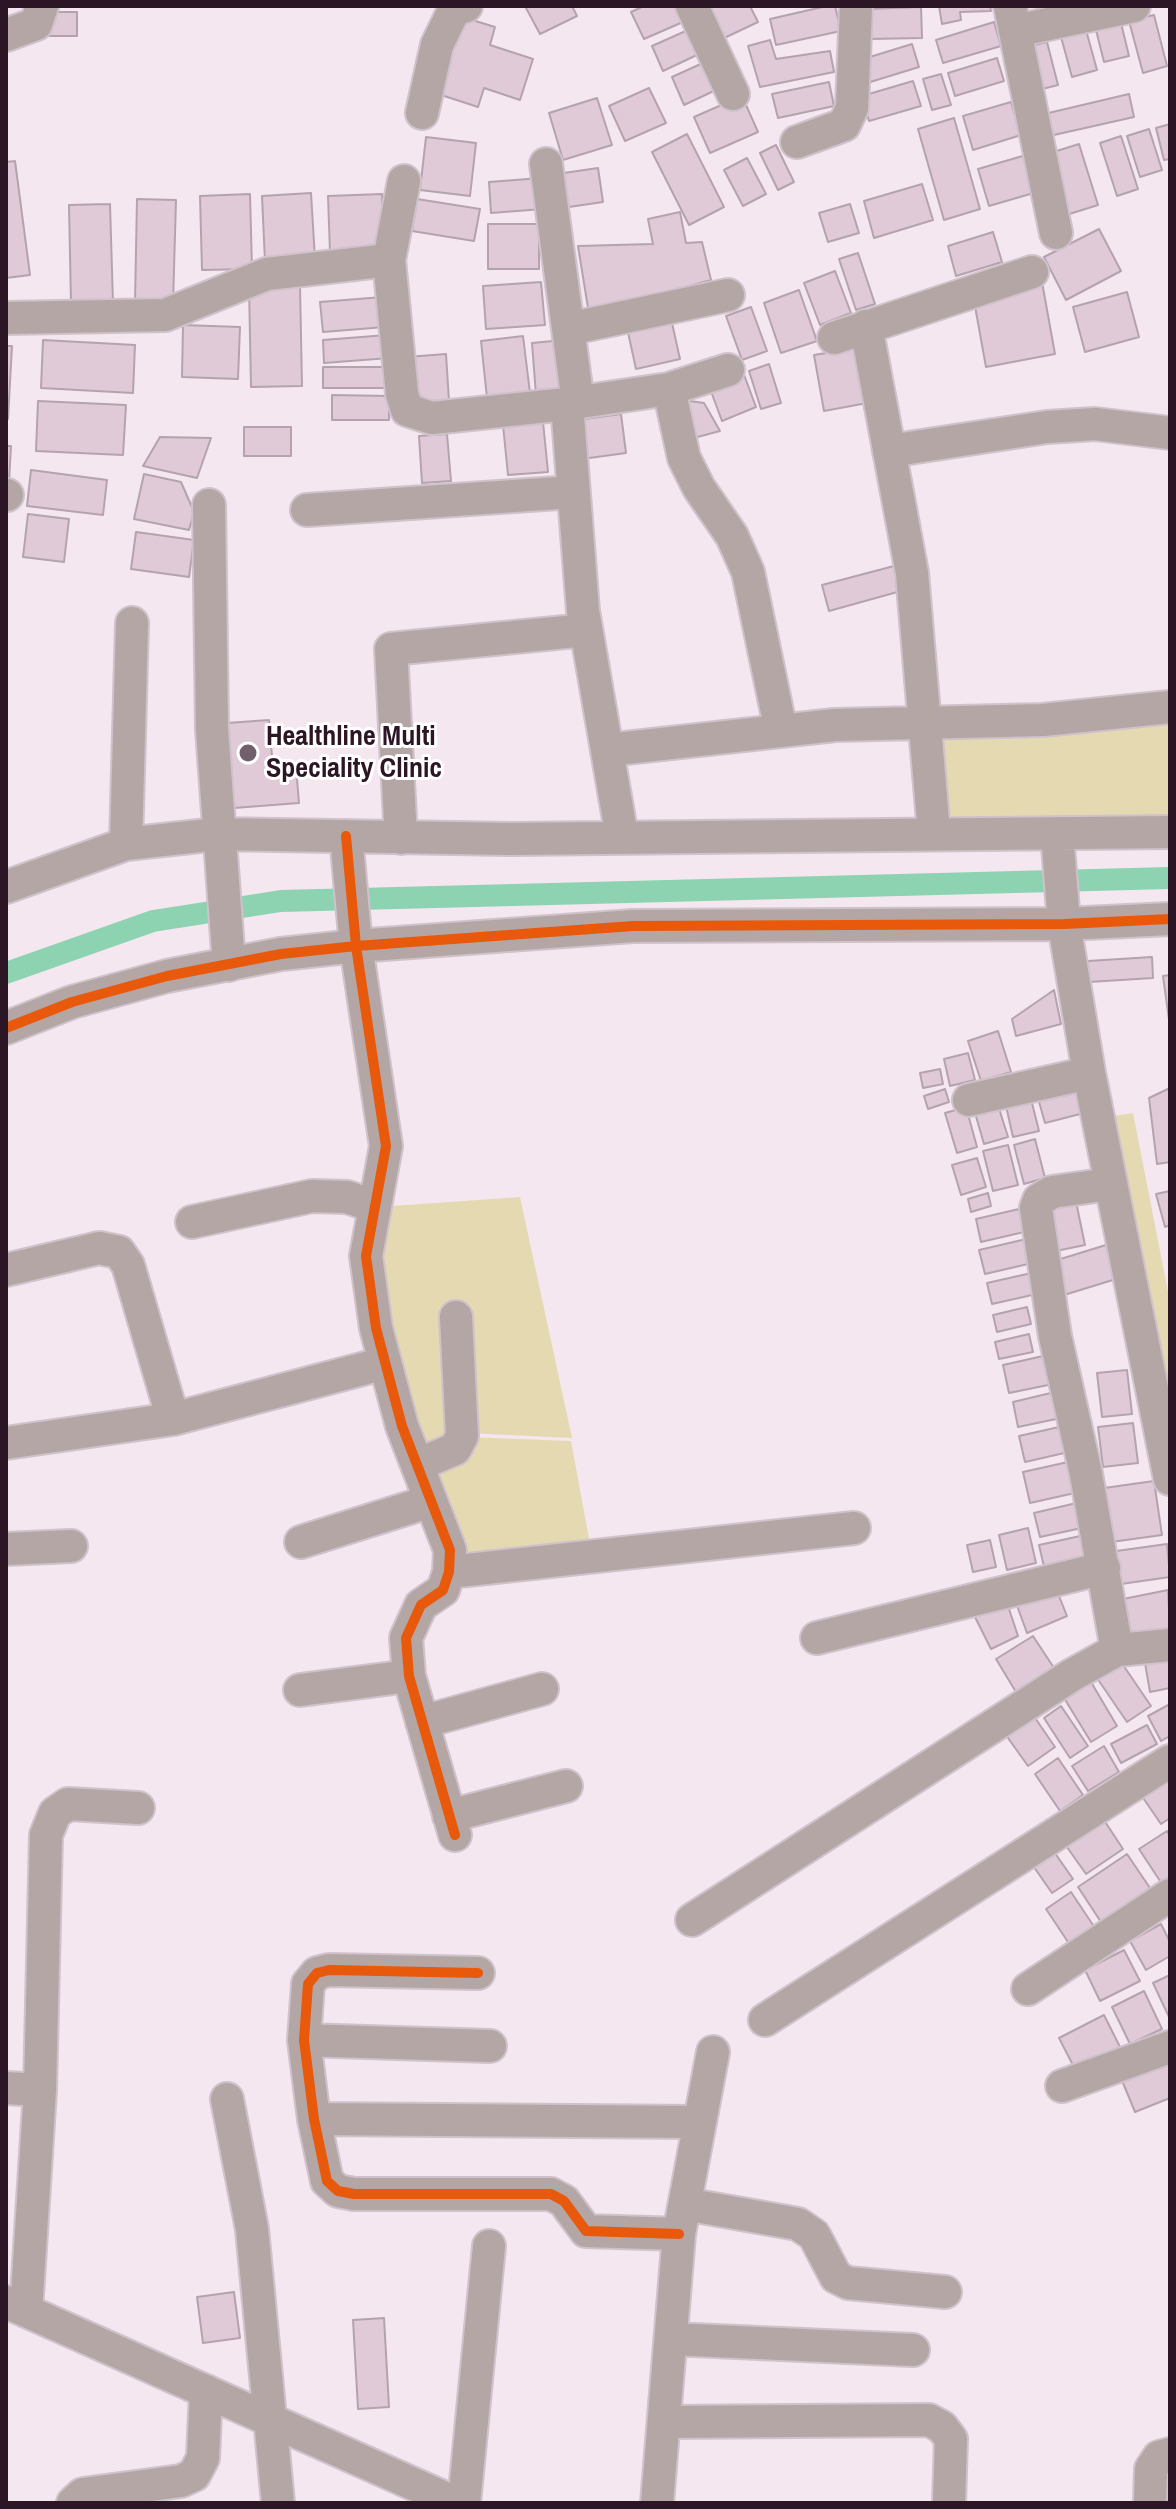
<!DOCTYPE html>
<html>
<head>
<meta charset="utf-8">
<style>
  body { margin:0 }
  #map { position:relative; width:1176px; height:2509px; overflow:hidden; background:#f4e7f0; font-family:"Archivo Narrow",sans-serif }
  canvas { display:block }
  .frame { position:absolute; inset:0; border:8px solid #2c1625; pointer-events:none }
</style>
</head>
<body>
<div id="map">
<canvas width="1176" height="2509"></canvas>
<div class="frame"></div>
</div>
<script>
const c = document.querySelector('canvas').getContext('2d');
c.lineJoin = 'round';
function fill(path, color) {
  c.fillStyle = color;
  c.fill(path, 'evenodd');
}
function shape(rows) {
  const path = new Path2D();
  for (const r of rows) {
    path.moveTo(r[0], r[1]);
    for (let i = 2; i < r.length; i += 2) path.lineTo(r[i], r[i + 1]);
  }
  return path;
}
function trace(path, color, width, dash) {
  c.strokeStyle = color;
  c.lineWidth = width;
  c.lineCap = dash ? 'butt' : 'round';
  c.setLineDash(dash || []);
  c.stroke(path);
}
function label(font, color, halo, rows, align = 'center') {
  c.font = font + ' "Archivo Narrow",sans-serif';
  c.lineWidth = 6;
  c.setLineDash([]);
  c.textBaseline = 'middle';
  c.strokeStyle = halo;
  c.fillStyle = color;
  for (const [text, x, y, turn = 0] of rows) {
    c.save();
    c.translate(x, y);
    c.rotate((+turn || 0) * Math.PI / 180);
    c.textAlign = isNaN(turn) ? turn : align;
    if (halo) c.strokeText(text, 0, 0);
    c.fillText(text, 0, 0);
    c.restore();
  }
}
fill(shape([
  [1170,695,1170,821,936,824,926,722],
  [1133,1113,1170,1302,1170,1376,1156,1380,1107,1117],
  [520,1197,572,1438,466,1433,419,1460,388,1362,378,1207],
  [466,1437,571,1441,592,1555,451,1570,420,1465]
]), '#e5d9b2');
trace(shape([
  [6,973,153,921,281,901,1170,878]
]), '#8dd3b2', 22);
const building = shape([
  [525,6,572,6,577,16,540,34,525,6],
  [644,6,675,6,683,22,644,39,631,12,644,6],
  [704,6,750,6,758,22,720,40,704,6],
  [827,6,835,6,841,31,776,45,770,19,827,6],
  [939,6,990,6,991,11,960,12,961,20,942,24,939,6],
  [921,7,922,38,869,39,868,9,921,7],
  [41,12,77,12,77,36,41,36,41,12],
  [1154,15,1167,66,1143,73,1129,21,1154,15],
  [459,16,495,27,490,45,533,59,520,100,484,88,478,107,435,93,459,16],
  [994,22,1001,46,943,63,936,40,994,22],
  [1121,23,1129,56,1104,62,1096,30,1121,23],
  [688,30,699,54,663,71,652,46,688,30],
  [1086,30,1097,70,1072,77,1061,37,1086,30],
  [770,40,776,59,830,51,834,72,760,87,748,46,770,40],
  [1047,42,1058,85,1034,91,1023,48,1047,42],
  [912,44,919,67,867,83,860,60,912,44],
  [997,58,1004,81,955,96,948,73,997,58],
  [705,62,718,89,684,105,672,77,705,62],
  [941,74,951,105,932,110,923,79,941,74],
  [913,81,921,106,869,121,862,96,913,81],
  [829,82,834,106,778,118,772,94,829,82],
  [649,88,666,123,625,141,609,106,649,88],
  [1129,94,1134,117,1045,137,1040,115,1129,94],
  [742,96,758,132,710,153,694,117,742,96],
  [597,98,612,145,563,160,549,113,597,98],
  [1011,102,1021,135,973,150,963,116,1011,102],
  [954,118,980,209,944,220,918,129,954,118],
  [1170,124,1170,159,1164,160,1156,128,1170,124],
  [1149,129,1162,170,1140,177,1127,136,1149,129],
  [687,134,724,207,689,225,652,152,687,134],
  [1121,136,1138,189,1117,196,1100,143,1121,136],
  [426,137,476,143,470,196,420,190,426,137],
  [1079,144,1098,205,1063,216,1044,155,1079,144],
  [776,145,794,182,778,190,760,153,776,145],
  [1026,155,1037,192,989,206,978,169,1026,155],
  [747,158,766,194,743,206,724,170,747,158],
  [15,161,30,275,6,278,6,162,15,161],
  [598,168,603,202,562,208,557,174,598,168],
  [541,178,543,209,491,213,489,182,541,178],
  [922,184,933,220,874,238,864,201,922,184],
  [311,193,315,259,265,261,262,196,311,193],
  [250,194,252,269,202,270,200,196,250,194],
  [382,194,384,250,330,252,328,196,382,194],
  [137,199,176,200,173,304,135,303,137,199],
  [417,199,480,209,474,241,412,231,417,199],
  [110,204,113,303,71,304,69,205,110,204],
  [850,204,859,233,828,242,819,213,850,204],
  [680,212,686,243,702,242,711,280,589,314,578,246,653,244,648,219,680,212],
  [488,224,539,224,539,269,488,269,488,224],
  [1099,229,1121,271,1066,300,1044,257,1099,229],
  [993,232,1002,262,956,276,948,246,993,232],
  [858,253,875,304,856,310,839,259,858,253],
  [835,271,851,313,820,325,804,283,835,271],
  [541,282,545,325,486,329,483,286,541,282],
  [1042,282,1055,354,986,367,973,295,1042,282],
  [249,286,300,286,302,386,251,387,249,286],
  [799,290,817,341,781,353,764,303,799,290],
  [1127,292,1139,337,1085,352,1073,307,1127,292],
  [383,297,385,327,323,332,320,302,383,297],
  [751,307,767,351,742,360,726,316,751,307],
  [670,314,680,359,636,369,626,323,670,314],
  [183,325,240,327,238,379,182,377,183,325],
  [387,335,389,358,324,363,323,340,387,335],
  [523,336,530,393,487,398,481,341,523,336],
  [43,340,135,345,133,393,41,388,43,340],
  [563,340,567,393,536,395,532,343,563,340],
  [6,346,12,346,8,419,6,419,6,346],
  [857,348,867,403,824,411,814,355,857,348],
  [446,354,449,401,410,404,407,357,446,354],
  [769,364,781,403,761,409,749,371,769,364],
  [323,367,388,367,388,388,323,388,323,367],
  [743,372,756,407,722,421,709,386,743,372],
  [332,395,389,396,389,420,332,420,332,395],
  [683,400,704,403,720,431,686,440,683,400],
  [38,401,126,405,123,455,36,451,38,401],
  [621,414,626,453,582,459,577,420,621,414],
  [543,422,548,472,508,475,503,425,543,422],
  [244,427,291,427,291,456,244,456,244,427],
  [447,434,451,481,422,483,419,436,447,434],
  [160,437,211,438,197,478,143,466,160,437],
  [6,446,11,446,9,482,6,482,6,446],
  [31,470,107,480,103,515,27,506,31,470],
  [144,474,181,482,194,512,189,530,134,519,144,474],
  [28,514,69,519,64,562,23,557,28,514],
  [136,532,194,540,189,577,131,569,136,532],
  [894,566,901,591,829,611,822,585,894,566],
  [269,720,273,768,296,767,299,803,234,808,227,723,269,720],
  [1152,957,1153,978,1089,982,1088,961,1152,957],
  [1170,975,1170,1027,1163,976,1170,975],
  [1054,990,1061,1024,1016,1036,1012,1019,1054,990],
  [998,1031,1011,1072,981,1081,968,1041,998,1031],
  [968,1053,975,1080,950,1086,944,1059,968,1053],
  [940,1069,943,1084,923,1088,920,1073,940,1069],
  [1076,1081,1084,1113,1045,1123,1036,1091,1076,1081],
  [1170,1088,1170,1162,1157,1164,1149,1098,1170,1088],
  [945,1089,949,1102,928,1109,924,1096,945,1089],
  [996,1099,1008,1137,984,1144,973,1106,996,1099],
  [1031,1099,1039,1131,1013,1137,1006,1106,1031,1099],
  [966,1107,977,1147,957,1153,945,1113,966,1107],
  [1035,1139,1045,1178,1024,1184,1014,1145,1035,1139],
  [1008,1145,1018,1185,993,1191,983,1151,1008,1145],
  [977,1158,986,1187,961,1195,952,1165,977,1158],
  [1170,1191,1170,1225,1165,1227,1156,1194,1170,1191],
  [988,1193,991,1206,971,1212,968,1199,988,1193],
  [1075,1197,1085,1245,1051,1252,1041,1205,1075,1197],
  [1019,1209,1024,1232,981,1242,976,1219,1019,1209],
  [1035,1237,1041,1261,985,1274,979,1250,1035,1237],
  [1106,1245,1116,1279,1064,1295,1054,1261,1106,1245],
  [1036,1272,1041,1293,992,1304,987,1283,1036,1272],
  [1027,1307,1031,1324,997,1332,993,1315,1027,1307],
  [1029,1334,1033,1352,999,1359,995,1342,1029,1334],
  [1052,1354,1058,1383,1009,1393,1003,1365,1052,1354],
  [1127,1370,1132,1414,1102,1417,1097,1373,1127,1370],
  [1055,1392,1061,1418,1018,1427,1013,1402,1055,1392],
  [1133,1423,1138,1463,1103,1467,1098,1427,1133,1423],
  [1068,1425,1073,1451,1025,1462,1019,1436,1068,1425],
  [1077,1460,1084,1491,1030,1503,1023,1472,1077,1460],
  [1154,1481,1162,1535,1104,1543,1097,1489,1154,1481],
  [1085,1501,1091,1526,1040,1537,1034,1513,1085,1501],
  [1028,1528,1036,1563,1007,1570,999,1535,1028,1528],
  [1094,1533,1100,1558,1045,1571,1039,1545,1094,1533],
  [990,1540,996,1567,973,1572,967,1545,990,1540],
  [1167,1544,1170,1577,1114,1585,1109,1552,1167,1544],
  [1168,1590,1170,1630,1125,1638,1118,1600,1168,1590],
  [1057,1591,1067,1616,1027,1633,1015,1600,1057,1591],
  [1007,1603,1018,1636,991,1649,972,1611,1007,1603],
  [1033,1636,1054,1668,1016,1692,996,1659,1033,1636],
  [1170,1659,1170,1688,1150,1692,1145,1663,1170,1659],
  [1121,1662,1151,1706,1127,1722,1097,1678,1121,1662],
  [1088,1677,1117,1726,1091,1742,1061,1693,1088,1677],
  [1170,1704,1170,1736,1161,1741,1148,1716,1170,1704],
  [1061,1706,1088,1746,1070,1758,1044,1718,1061,1706],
  [1031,1712,1055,1747,1028,1766,1003,1731,1031,1712],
  [1147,1725,1157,1744,1121,1763,1111,1744,1147,1725],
  [1104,1746,1119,1772,1088,1791,1072,1766,1104,1746],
  [1058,1758,1083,1795,1060,1811,1035,1774,1058,1758],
  [1170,1771,1170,1818,1161,1824,1139,1792,1170,1771],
  [1100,1814,1123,1849,1086,1874,1062,1840,1100,1814],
  [1167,1831,1170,1836,1170,1883,1164,1887,1139,1849,1167,1831],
  [1050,1846,1073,1879,1052,1893,1029,1860,1050,1846],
  [1127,1854,1150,1888,1101,1922,1078,1887,1127,1854],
  [1071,1892,1095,1928,1070,1945,1046,1909,1071,1892],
  [1161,1924,1170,1942,1170,1956,1146,1970,1130,1941,1161,1924],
  [1124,1950,1140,1981,1100,2001,1085,1970,1124,1950],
  [1170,1975,1170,2019,1153,1983,1170,1975],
  [1144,1991,1162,2029,1130,2044,1112,2007,1144,1991],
  [1104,2015,1122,2051,1077,2073,1059,2038,1104,2015],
  [1170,2058,1170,2098,1135,2112,1121,2078,1170,2058],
  [234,2292,240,2338,203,2343,197,2297,234,2292],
  [384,2318,389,2407,358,2409,353,2320,384,2318]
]);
fill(building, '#e0cad8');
trace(building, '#b4a3ae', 2);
const minor = shape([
  [692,6,733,94],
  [1010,6,1056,233],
  [1015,31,1134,6],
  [6,35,36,24,42,6],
  [422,113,437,45,454,10,466,6],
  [797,142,844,125,852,108,856,6],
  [546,164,578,403],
  [404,181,389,260,402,394,407,410,432,418,567,404,669,389,728,370],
  [6,318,165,315,267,274,389,260],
  [866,326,912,573,934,833],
  [568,329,728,295],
  [834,338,1032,272],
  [669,389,684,458,699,488,732,536,748,572,781,731],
  [567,404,583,611,622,837],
  [889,451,1047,427,1095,424,1170,433],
  [6,495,7,495],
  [209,505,212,729,229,965],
  [307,510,573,492],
  [607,750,835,725,1043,720,1170,707],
  [1057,833,1064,924,1089,1073,1170,1479],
  [346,836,356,946,386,1146,366,1256,376,1328,402,1426,450,1550,449,1572,443,1590,421,1605,406,1638,409,1676,455,1835],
  [401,838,391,649,586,630],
  [126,844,132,623],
  [6,887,126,844,218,834,510,839,1170,832],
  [6,1028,72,1002,167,976,281,954,356,946,633,926,1064,924,1170,919],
  [969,1100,1089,1073],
  [1110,1184,1052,1192,1039,1200,1036,1208,1055,1336,1086,1474,1117,1650],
  [192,1222,312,1196,347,1197,374,1206],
  [6,1270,99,1248,119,1252,128,1265,173,1419],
  [6,1443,173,1419,385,1363],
  [417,1465,455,1449,462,1436,456,1317],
  [301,1542,431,1501],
  [6,1549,71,1546],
  [449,1572,854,1528],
  [817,1638,1104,1568],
  [300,1690,409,1676],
  [422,1722,542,1689],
  [449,1816,566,1786],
  [692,1920,1072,1675,1117,1650,1170,1645],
  [478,1973,329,1970,317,1973,308,1984,304,2040,314,2119,327,2181,338,2191,354,2194,551,2194,564,2201,586,2231,679,2234],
  [1028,1989,1170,1895],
  [765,2020,1170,1761],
  [304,2040,490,2046],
  [1062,2086,1170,2047],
  [6,2088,40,2090],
  [227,2099,252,2229,278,2503],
  [314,2119,700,2122],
  [685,2204,798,2224,814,2235,836,2277,848,2283,945,2292],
  [6,2302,456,2503],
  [26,2311,40,2090,46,1835,55,1813,68,1804,138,1808],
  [671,2339,913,2350],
  [664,2422,929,2420,942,2427,951,2439,949,2503],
  [73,2503,83,2494,181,2481,194,2475,203,2458,206,2391],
  [464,2503,489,2246],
  [657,2503,679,2234,713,2052],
  [1150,2503,1151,2469,1159,2457,1170,2454]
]);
trace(minor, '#cfc2cb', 36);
trace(minor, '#b4a6a4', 32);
trace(shape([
  [346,836,356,946,386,1146,366,1256,376,1328,402,1426,450,1550,449,1572,443,1590,421,1605,406,1638,409,1676,455,1835],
  [6,1028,72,1002,167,976,281,954,356,946,633,926,1064,924,1170,919],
  [478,1973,329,1970,317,1973,308,1984,304,2040,314,2119,327,2181,338,2191,354,2194,551,2194,564,2201,586,2231,679,2234]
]), '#e8590c', 10);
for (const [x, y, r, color] of [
  [248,753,10,"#725f6c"]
]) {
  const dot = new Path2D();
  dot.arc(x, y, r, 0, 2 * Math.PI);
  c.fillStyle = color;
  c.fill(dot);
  trace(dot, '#fff', 3);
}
label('bold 28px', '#2c1625', '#fff', [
  ["Healthline Multi",266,737],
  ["Speciality Clinic",266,769]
], 'left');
</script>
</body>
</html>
